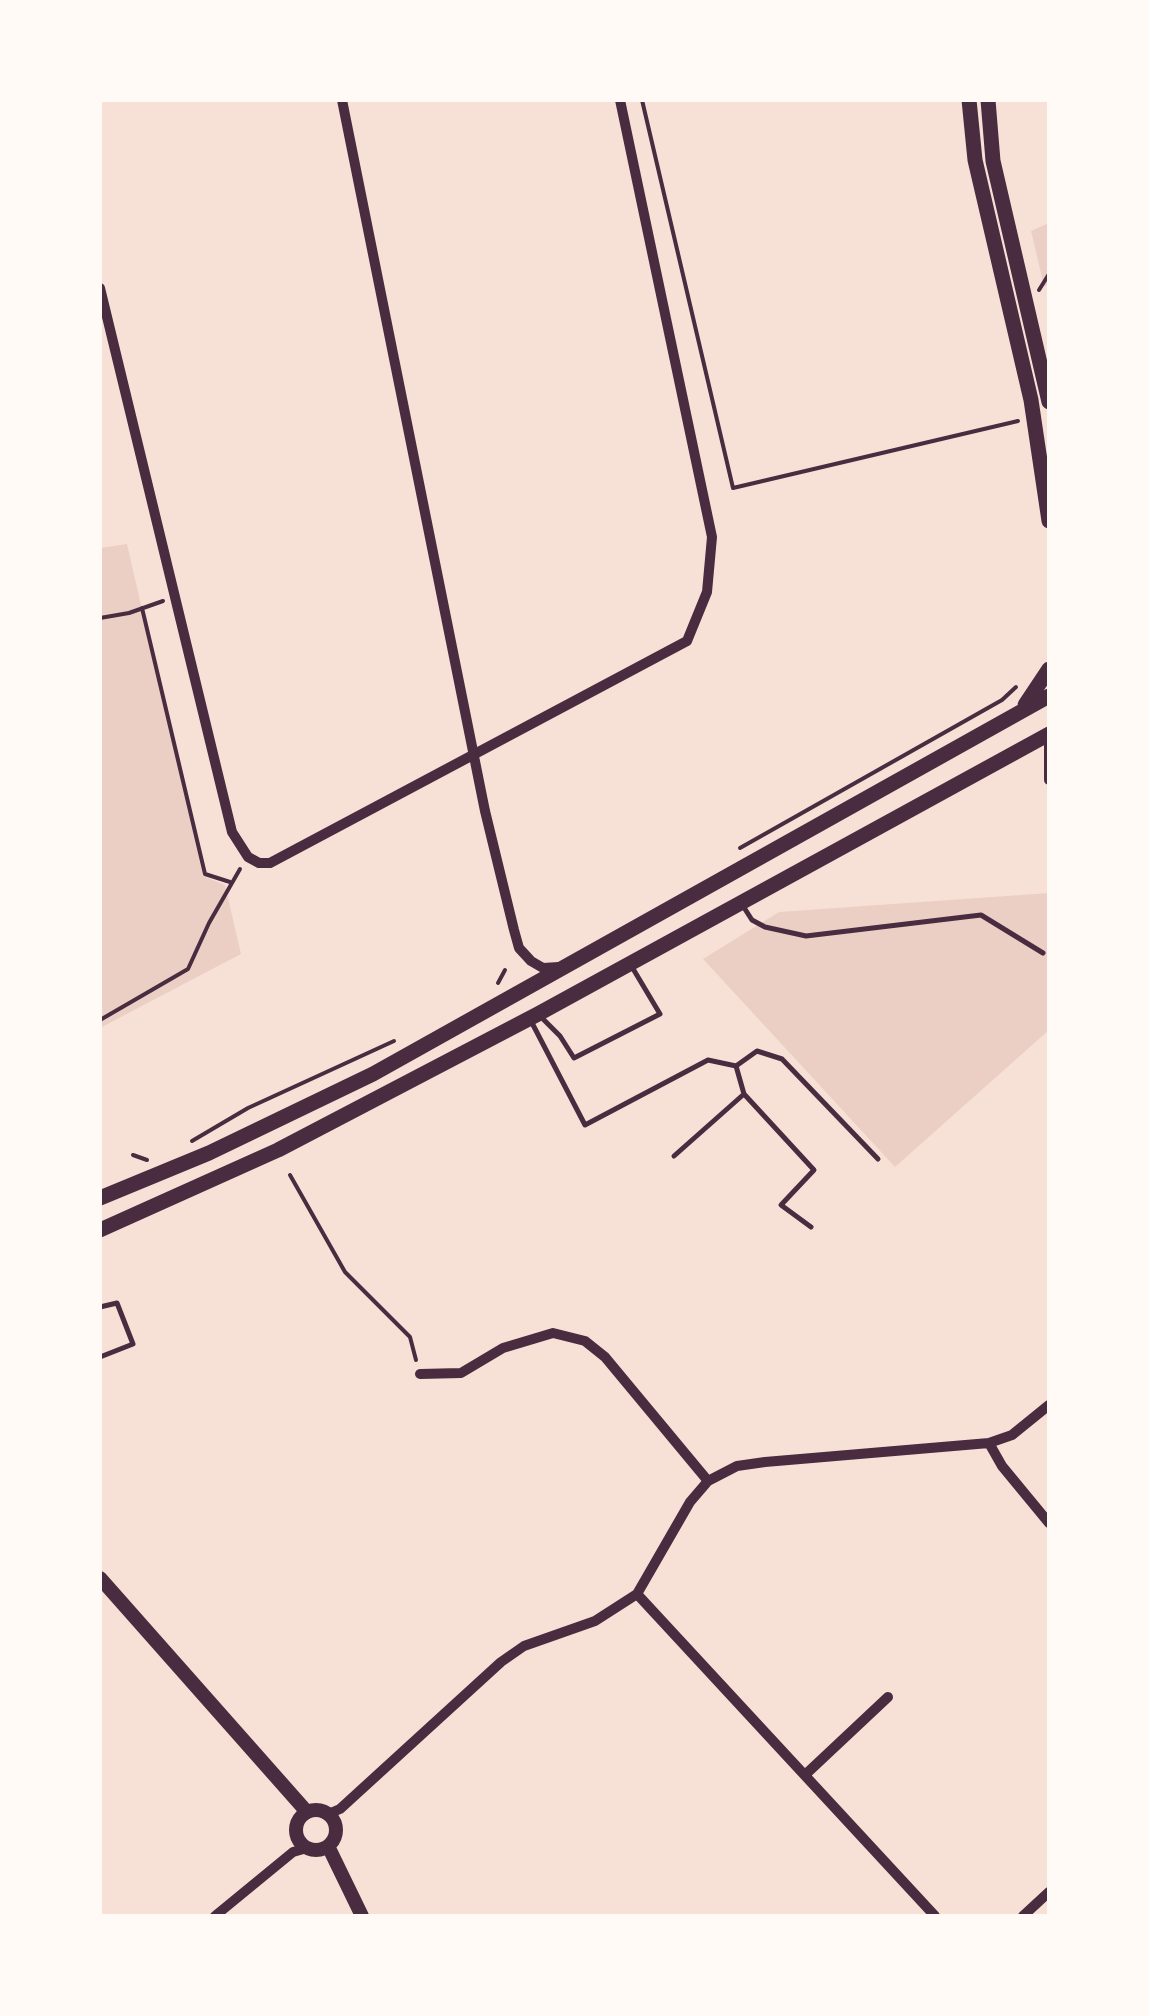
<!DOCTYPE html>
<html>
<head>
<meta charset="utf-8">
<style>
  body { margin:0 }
  #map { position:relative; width:1149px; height:2016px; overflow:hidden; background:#f7e1d7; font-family:"PT Sans",sans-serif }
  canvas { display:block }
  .frame { position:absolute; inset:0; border:102px solid #fffaf5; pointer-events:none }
</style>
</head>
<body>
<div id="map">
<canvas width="1149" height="2016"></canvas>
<div class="frame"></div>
</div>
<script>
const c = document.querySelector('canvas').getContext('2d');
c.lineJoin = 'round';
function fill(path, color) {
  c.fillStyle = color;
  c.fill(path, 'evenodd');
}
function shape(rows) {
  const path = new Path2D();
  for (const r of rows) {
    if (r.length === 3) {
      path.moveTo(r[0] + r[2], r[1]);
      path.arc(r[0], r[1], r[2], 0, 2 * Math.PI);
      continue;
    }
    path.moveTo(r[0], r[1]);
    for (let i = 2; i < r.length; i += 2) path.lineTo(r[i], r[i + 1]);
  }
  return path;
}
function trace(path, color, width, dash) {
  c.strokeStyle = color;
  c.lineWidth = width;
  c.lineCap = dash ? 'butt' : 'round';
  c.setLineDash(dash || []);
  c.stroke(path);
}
fill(shape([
  [1049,223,1049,284,1044,286,1031,231],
  [127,544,203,876,225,885,241,954,100,1028,100,548],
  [1049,893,1049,1030,895,1167,703,959,779,912]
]), '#ebcfc5');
trace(shape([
  [642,100,733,488,1018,421],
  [1039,290,1049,274],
  [142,608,205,874,230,882],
  [100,618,129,613,163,601],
  [740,848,1002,700,1016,687],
  [498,983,505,970],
  [100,1020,188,969,209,923,240,869],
  [192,1141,248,1108,394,1041],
  [133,1155,147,1160],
  [290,1175,345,1272,410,1337,416,1360]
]), '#4a2c40', 4);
trace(shape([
  [743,906,752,920,765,927,806,936,981,915,1043,953],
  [542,1018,560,1036,574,1058,660,1014,632,967],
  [531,1021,585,1125,708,1060,736,1066,757,1051,782,1059,878,1159],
  [736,1066,744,1094,814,1170,781,1205,811,1227],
  [674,1156,744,1094],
  [100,1307,117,1303,133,1344,100,1357]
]), '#4a2c40', 5);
trace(shape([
  [342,100,485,811,514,930,519,948,531,961,543,968,559,967],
  [100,288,232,832,248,857,259,863,270,863,687,641,707,592,712,537,620,100],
  [1049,734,1049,780],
  [420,1374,461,1373,503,1348,553,1333,585,1341,605,1357,708,1481],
  [989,1443,1002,1466,1049,1523],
  [637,1594,935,1916],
  [806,1774,888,1697],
  [328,1814,340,1809,501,1662,524,1646,595,1621,637,1594,690,1502,708,1481,737,1466,765,1462,989,1443,1012,1435,1049,1405],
  [215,1916,293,1852,307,1848],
  [1023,1916,1049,1892]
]), '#4a2c40', 10);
trace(shape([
  [100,1578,307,1812],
  [316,1830,20],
  [328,1846,362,1916]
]), '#4a2c40', 14);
trace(shape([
  [969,100,975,160,1031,400,1049,521],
  [988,100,993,161,1049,402],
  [1025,705,1049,669],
  [100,1198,209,1153,373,1074,1049,696],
  [100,1230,278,1150,538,1014,1049,734]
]), '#4a2c40', 15);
</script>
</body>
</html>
